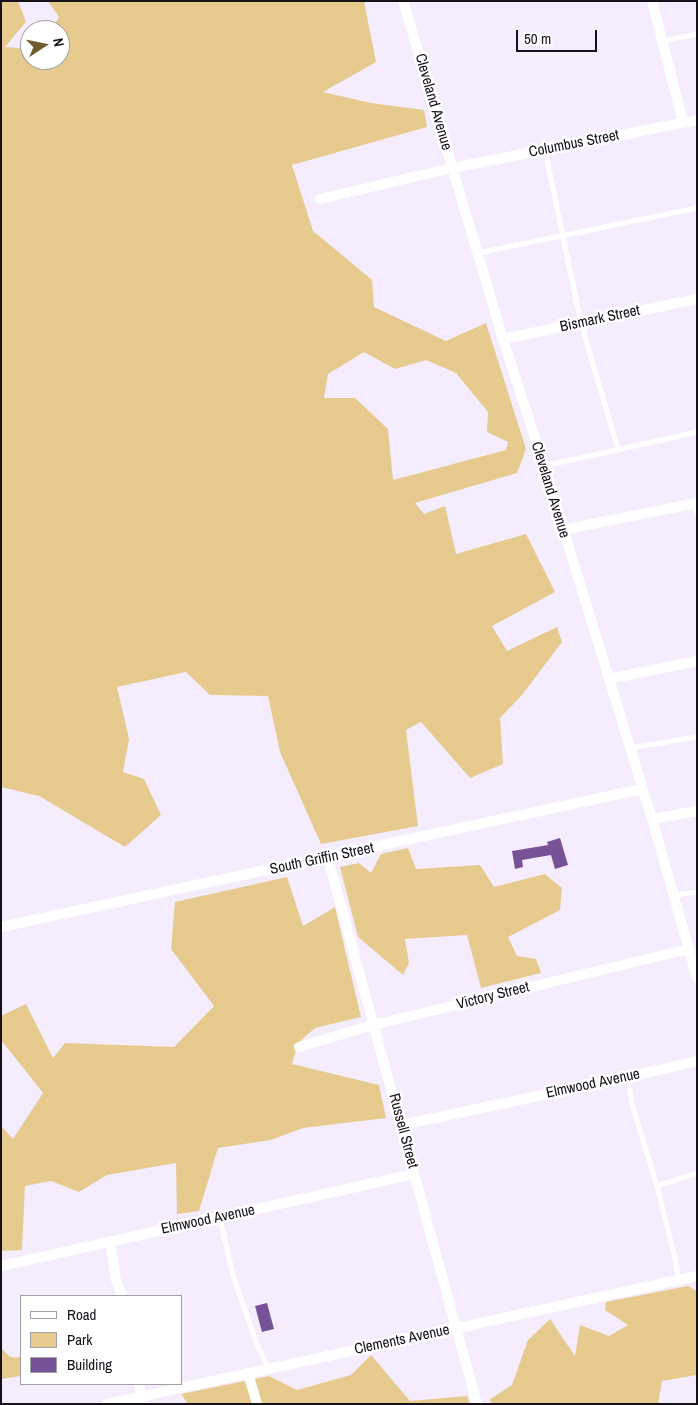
<!DOCTYPE html>
<html>
<head>
<meta charset="utf-8">
<style>
  body { margin:0 }
  #map { position:relative; width:698px; height:1405px; overflow:hidden; background:#f5edfe; font-family:"Archivo Narrow",sans-serif }
  canvas { display:block }
  .frame { position:absolute; inset:0; border:2px solid #151119; pointer-events:none }
  .legend { position:absolute; left:20px; top:1295px; width:162px; height:90px; box-sizing:border-box; background:#fff; border:1px solid #a1a0a3; margin:0; padding:6px 9px; list-style:none; font-size:15px; color:#151119 }
  .legend li { display:flex; align-items:center; gap:10px; height:25px }
  .legend b { width:25px; border:1px solid #a1a0a3 }
  .north { position:absolute; left:20px; top:20px; width:50px; height:50px; box-sizing:border-box; background:#fff; border:1px solid #a1a0a3; border-radius:50%; rotate:79deg; font-size:14px; font-weight:700; line-height:20px; text-align:center; color:#151119 }
  .north::after { content:''; display:block; margin:auto; width:18px; height:22px; background:#715d2c; clip-path:polygon(50% 0,100% 100%,50% 72%,0 100%) }
  .scale { position:absolute; left:516px; top:30px; width:81px; height:22px; box-sizing:border-box; border:2px solid #151119; border-top:0; padding-left:6px; font-size:15px; line-height:18px; white-space:nowrap; color:#151119; -webkit-text-stroke:4px #fff; paint-order:stroke }
</style>
</head>
<body>
<div id="map">
<canvas width="698" height="1405"></canvas>
<div class="frame"></div>
<ul class="legend">
<li><b style="height:6px;background:#fff"></b>Road</li>
<li><b style="height:14px;background:#e7cb8e"></b>Park</li>
<li><b style="height:14px;background:#765396"></b>Building</li>
</ul>
<div class="north">N</div>
<div class="scale">50 m</div>
</div>
<script>
const c = document.querySelector('canvas').getContext('2d');
c.lineJoin = 'round';
function fill(path, color) {
  c.fillStyle = color;
  c.fill(path, 'evenodd');
}
function shape(rows) {
  const path = new Path2D();
  for (const r of rows) {
    path.moveTo(r[0], r[1]);
    for (let i = 2; i < r.length; i += 2) path.lineTo(r[i], r[i + 1]);
  }
  return path;
}
function trace(path, color, width, dash) {
  c.strokeStyle = color;
  c.lineWidth = width;
  c.lineCap = dash ? 'butt' : 'round';
  c.setLineDash(dash || []);
  c.stroke(path);
}
function label(font, color, halo, rows, align = 'center') {
  c.font = font + ' "Archivo Narrow",sans-serif';
  c.lineWidth = 5;
  c.setLineDash([]);
  c.textBaseline = 'middle';
  c.strokeStyle = halo;
  c.fillStyle = color;
  for (const [text, x, y, turn = 0] of rows) {
    c.save();
    c.translate(x, y);
    c.rotate((+turn || 0) * Math.PI / 180);
    c.textAlign = isNaN(turn) ? turn : align;
    if (halo) c.strokeText(text, 0, 0);
    c.fillText(text, 0, 0);
    c.restore();
  }
}
fill(shape([
  [1,1,18,1,26,22,5,47,30,49,30,60,60,60,60,30,51,30,59,17,48,1,364,1,376,62,323,92,371,103,424,110,427,127,292,165,313,231,372,280,374,307,446,341,486,323,526,449,517,473,415,503,424,514,445,506,456,554,526,534,555,592,492,626,507,651,557,627,562,642,522,695,500,718,503,764,470,778,421,722,406,730,418,826,321,844,280,752,268,696,210,695,186,672,117,687,129,739,123,772,144,779,161,815,125,847,39,796,1,787],
  [364,352,395,369,426,360,456,373,488,412,487,432,508,442,506,450,393,480,388,429,355,398,324,398,328,374],
  [408,848,416,869,480,865,494,887,545,874,562,888,560,910,508,937,517,956,536,959,541,973,481,988,467,935,405,939,409,963,403,975,358,937,340,867,359,863,371,873,381,854],
  [287,877,303,926,335,907,361,1017,315,1028,298,1043,292,1064,379,1085,386,1118,303,1128,271,1140,218,1148,199,1211,177,1214,176,1163,107,1175,79,1192,51,1181,25,1186,22,1250,1,1251,1,1126,13,1139,43,1093,1,1040,1,1016,26,1004,53,1058,65,1043,174,1047,214,1006,171,949,175,902],
  [688,1286,697,1291,697,1375,662,1381,658,1404,491,1404,490,1399,512,1385,528,1340,550,1319,575,1356,580,1325,609,1336,628,1325,605,1310,606,1302],
  [1,1348,9,1356,15,1358,21,1357,21,1376,1,1379],
  [371,1355,410,1401,467,1396,470,1404,188,1404,181,1394,269,1376,297,1390,351,1375]
]), '#e7cb8e');
fill(shape([
  [560,838,568,865,555,869,551,855,522,860,523,867,515,869,512,851,548,845,547,842],
  [267,1303,274,1329,262,1332,255,1306]
]), '#765396');
trace(shape([
  [662,41,697,34],
  [545,150,581,323,618,449],
  [478,253,697,208],
  [544,466,697,432],
  [694,503,697,514],
  [631,748,697,737],
  [674,895,697,892],
  [628,1077,632,1104,657,1186,676,1262,678,1280],
  [657,1186,697,1173],
  [220,1218,233,1275,256,1342,268,1368]
]), '#fff', 5);
trace(shape([
  [403,1,503,339,544,466,652,819,697,978],
  [652,1,683,122],
  [320,199,452,168,697,120],
  [503,339,697,299],
  [562,530,697,503],
  [609,679,697,661],
  [652,819,697,811],
  [328,858,477,1404],
  [1,927,642,789],
  [299,1047,373,1025,689,949],
  [401,1125,628,1077,697,1061],
  [110,1241,116,1280,122,1296],
  [1,1266,414,1174],
  [248,1373,257,1404],
  [139,1384,143,1404],
  [107,1404,697,1276]
]), '#fff', 10);
label('15px', '#151119', '#fff', [
  ["Cleveland Avenue",433,102,74],
  ["Columbus Street",574,144,-11],
  ["Bismark Street",600,319,-12],
  ["Cleveland Avenue",550,490,73],
  ["South Griffin Street",322,859,-12],
  ["Victory Street",493,996,-14],
  ["Elmwood Avenue",593,1084,-12],
  ["Russell Street",403,1131,75],
  ["Elmwood Avenue",208,1220,-12],
  ["Clements Avenue",402,1340,-12]
]);
</script>
</body>
</html>
